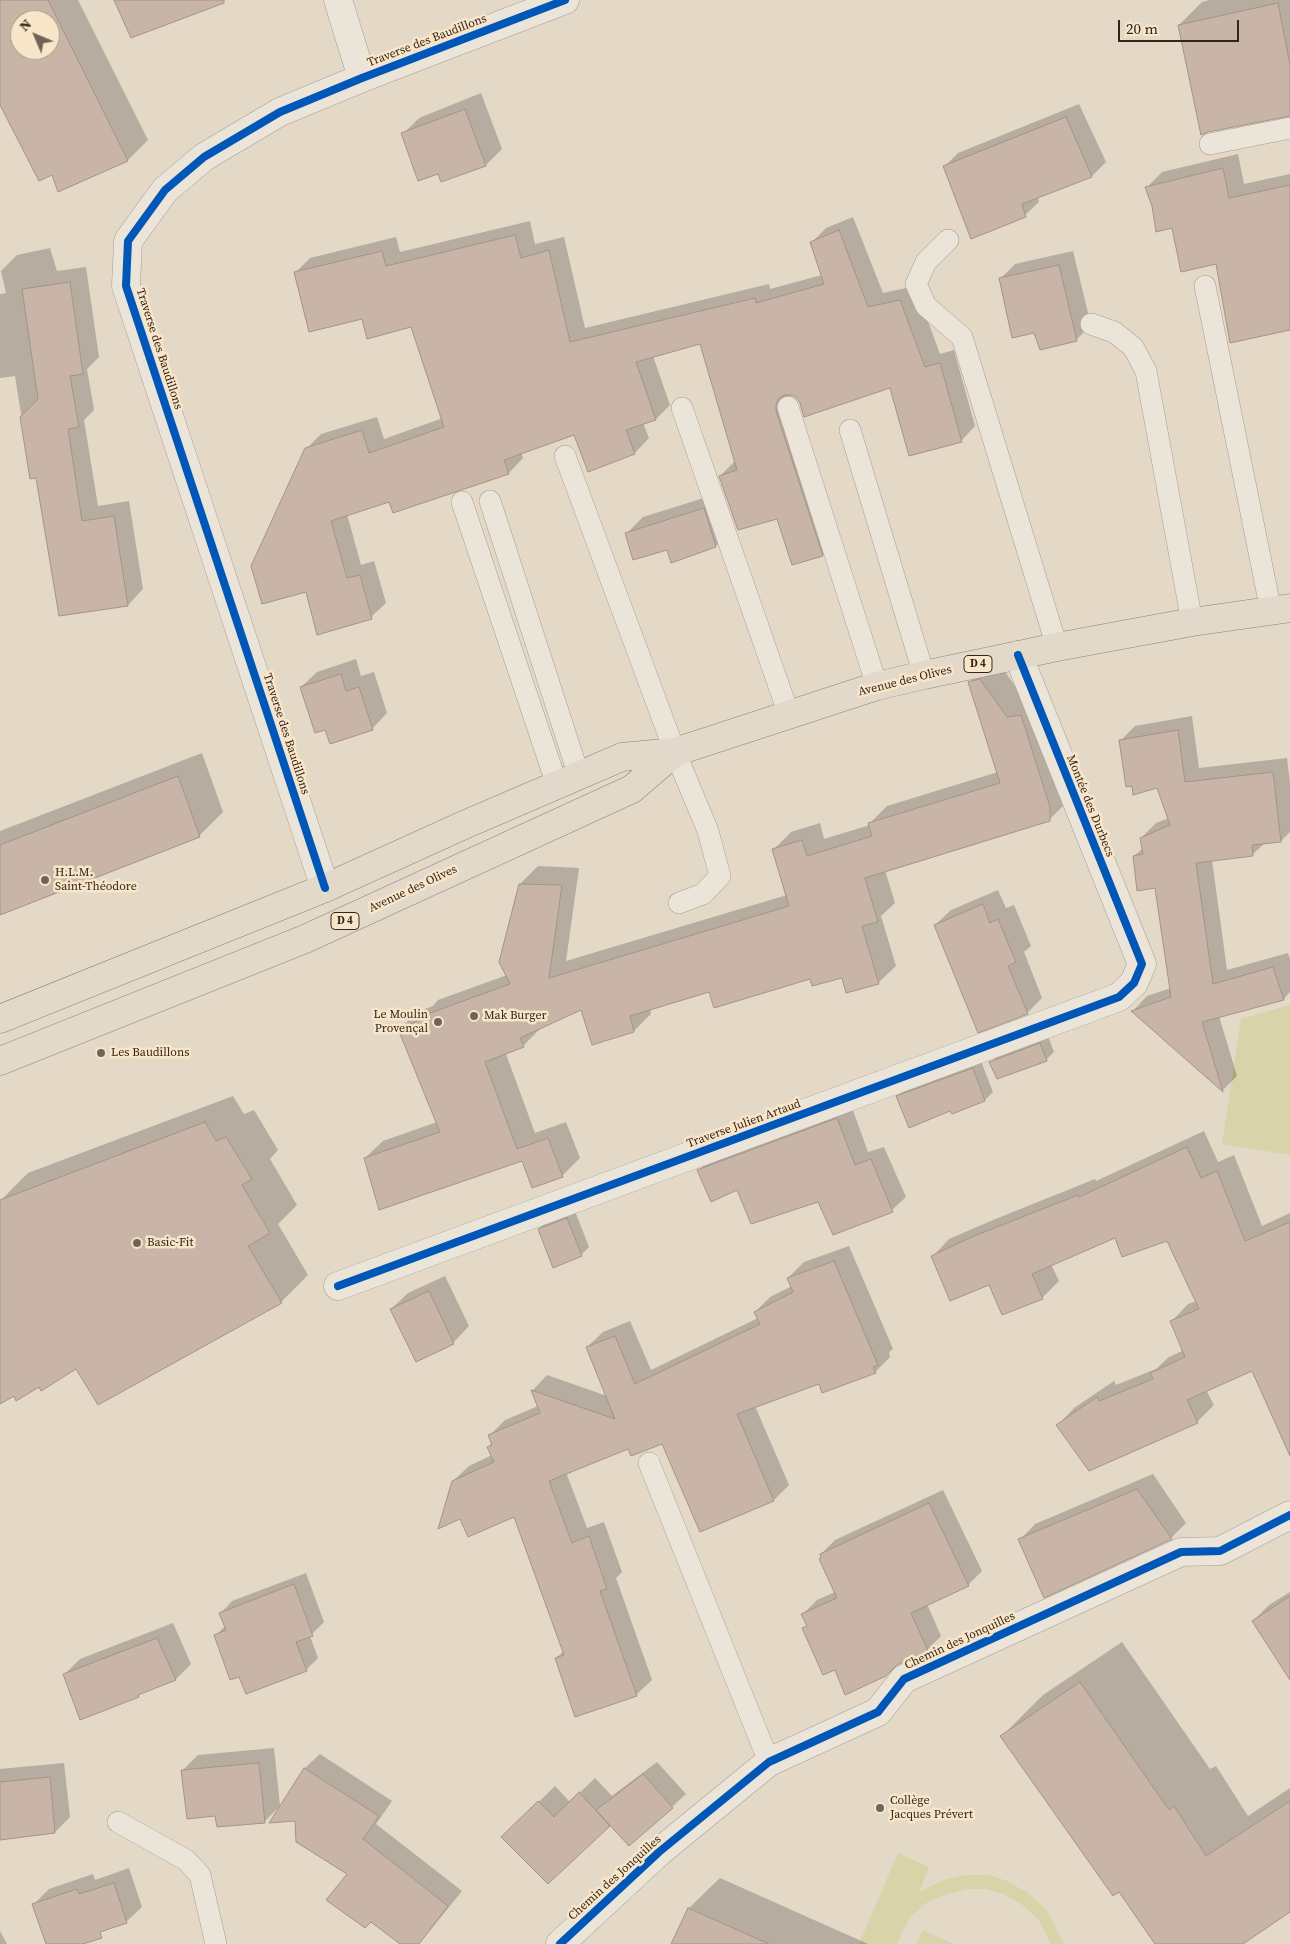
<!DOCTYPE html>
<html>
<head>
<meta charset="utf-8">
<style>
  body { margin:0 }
  #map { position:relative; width:1290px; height:1944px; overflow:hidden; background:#e4d8c7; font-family:"Source Serif 4",serif }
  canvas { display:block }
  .north { position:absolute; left:10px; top:10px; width:50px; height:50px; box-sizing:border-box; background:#f8e6ca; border:1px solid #aa9883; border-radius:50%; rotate:315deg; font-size:14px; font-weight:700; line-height:20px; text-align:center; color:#362419 }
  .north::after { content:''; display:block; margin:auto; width:18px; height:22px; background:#736356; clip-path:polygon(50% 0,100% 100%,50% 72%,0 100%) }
  .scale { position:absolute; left:1118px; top:20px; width:121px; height:22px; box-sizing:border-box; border:2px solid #362419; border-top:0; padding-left:6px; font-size:15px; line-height:18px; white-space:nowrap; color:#362419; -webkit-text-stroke:4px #f8e6ca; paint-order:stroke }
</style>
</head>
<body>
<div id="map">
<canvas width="1290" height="1944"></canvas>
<div class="north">N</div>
<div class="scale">20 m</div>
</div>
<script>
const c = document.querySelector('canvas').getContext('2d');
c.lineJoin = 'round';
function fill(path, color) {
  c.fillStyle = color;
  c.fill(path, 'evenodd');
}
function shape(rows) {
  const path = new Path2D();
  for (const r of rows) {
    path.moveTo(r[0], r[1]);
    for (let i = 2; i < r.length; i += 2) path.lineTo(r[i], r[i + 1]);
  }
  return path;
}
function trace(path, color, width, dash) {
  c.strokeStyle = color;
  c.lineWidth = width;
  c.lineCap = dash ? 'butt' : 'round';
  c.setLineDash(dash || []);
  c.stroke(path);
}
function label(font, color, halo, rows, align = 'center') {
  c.font = font + ' "Source Serif 4",serif';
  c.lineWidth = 5;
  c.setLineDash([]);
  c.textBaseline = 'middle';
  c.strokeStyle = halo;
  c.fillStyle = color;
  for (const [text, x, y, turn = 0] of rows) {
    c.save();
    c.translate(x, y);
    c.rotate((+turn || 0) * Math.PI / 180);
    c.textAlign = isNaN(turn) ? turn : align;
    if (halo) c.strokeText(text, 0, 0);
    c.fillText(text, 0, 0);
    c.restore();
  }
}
fill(shape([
  [1290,1005,1290,1155,1222,1144,1241,1019],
  [898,1853,929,1867,919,1892,941,1881,964,1875,989,1875,1007,1881,1028,1893,1048,1912,1064,1944,1051,1944,1039,1920,1021,1904,1003,1894,986,1889,969,1889,947,1894,926,1903,909,1918,897,1944,859,1944],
  [923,1930,954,1944,916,1944]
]), '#d8d3a8');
fill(shape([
  [0,0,78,0,148,140,128,160,59,190,53,173,0,101],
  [20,20,50,20,50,50,20,50],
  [1210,0,1290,0,1290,115,1179,25,1202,2],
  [481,93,502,149,486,165,442,180,439,172,403,134,419,118],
  [1079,104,1106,162,1092,176,1038,197,1039,202,1025,215,944,167,958,153],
  [1238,154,1244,184,1290,174,1290,278,1217,262,1173,227,1153,206,1147,187,1162,172],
  [853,217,883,293,915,286,940,354,954,350,975,426,961,441,891,387,801,403,797,397,790,393,836,541,822,555,778,517,720,476,735,461,701,342,653,356,670,405,656,419,643,423,649,438,635,453,575,434,521,452,523,458,509,473,394,511,390,501,347,514,361,565,374,561,386,603,371,617,318,633,306,449,321,434,377,417,384,439,443,418,411,325,363,317,295,273,310,258,396,237,400,252,530,221,535,244,564,237,585,328,769,284,770,289,822,275,812,242,826,228],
  [50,248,57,271,86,267,99,357,87,369,94,410,84,420,98,506,129,501,143,589,128,605,37,476,31,477,15,376,0,378,0,294,6,293,1,271,17,255],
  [1073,251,1091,325,1076,340,1035,331,1000,279,1015,264],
  [720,493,732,530,716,546,626,534,643,517],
  [356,659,361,676,374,672,387,713,372,729,326,728,301,687,317,672],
  [998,662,1025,700,1067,802,1049,820,885,870,895,903,881,916,896,966,878,983,842,976,811,978,710,991,650,1008,651,1014,634,1031,592,1043,582,1008,541,1028,523,1046,506,1054,535,1133,566,1122,580,1158,563,1175,533,1186,522,1160,365,1158,383,1141,437,1122,400,1029,417,1012,433,1006,438,1000,507,975,520,884,538,866,579,868,566,961,787,895,774,849,791,832,820,823,824,839,870,825,870,823,887,806,998,772,970,682,987,665],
  [1192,716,1199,768,1287,758,1290,783,1290,832,1281,841,1265,843,1252,855,1212,860,1227,970,1288,953,1290,959,1290,992,1284,999,1219,1016,1237,1076,1223,1090,1133,1011,1147,996,1171,988,1156,887,1134,856,1143,848,1141,838,1156,823,1169,818,1158,786,1120,741,1135,726],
  [202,753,223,812,199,836,0,914,0,831],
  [998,890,1006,908,1014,905,1031,946,1024,952,1042,998,1027,1013,935,925,951,910],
  [1048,1036,1054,1052,1046,1060,991,1062,999,1054],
  [981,1061,993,1092,985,1100,952,1112,951,1109,897,1097,905,1089],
  [233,1096,244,1114,254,1110,278,1150,270,1159,297,1205,278,1224,308,1275,281,1302,77,1367,0,1403,1,1200,28,1173],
  [851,1105,868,1152,884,1147,906,1197,892,1210,737,1189,699,1170,712,1157],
  [1204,1131,1218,1162,1234,1155,1262,1226,1290,1213,1290,1420,1253,1369,1206,1390,1214,1405,1197,1422,1058,1425,1074,1408,1114,1381,1116,1385,1156,1369,1169,1357,1184,1350,1172,1321,1188,1304,1197,1301,1168,1239,1116,1236,1051,1264,1059,1281,1042,1298,989,1284,933,1256,949,1239,993,1220,1095,1179,1096,1181],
  [575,1211,589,1247,581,1255,539,1229,547,1221],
  [849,1246,893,1349,889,1352,890,1357,875,1372,819,1383,755,1406,789,1485,774,1500,700,1530,663,1442,629,1448,566,1472,587,1528,604,1522,622,1572,616,1578,652,1680,636,1695,556,1658,564,1651,515,1516,453,1481,469,1466,492,1455,488,1447,492,1443,490,1435,505,1420,538,1406,532,1391,547,1375,607,1396,587,1347,603,1332,630,1321,651,1370,758,1318,755,1312,770,1297,792,1286,788,1278,804,1262],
  [445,1276,469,1326,453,1343,391,1309,408,1293],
  [1153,1474,1186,1523,1171,1538,1020,1540,1035,1524],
  [943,1490,982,1571,968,1585,927,1604,941,1636,927,1650,836,1668,803,1629,808,1624,803,1614,817,1600,835,1592,821,1554,835,1540],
  [306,1573,324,1622,310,1636,318,1658,306,1670,239,1676,216,1635,225,1626,220,1614,232,1601],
  [1290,1592,1290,1663,1253,1621,1269,1605],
  [173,1623,191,1664,176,1679,142,1693,138,1696,64,1675,80,1659],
  [1122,1642,1210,1769,1216,1766,1248,1816,1290,1788,1290,1911,1241,1944,1157,1944,1119,1890,1002,1736,1043,1695],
  [274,1748,280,1806,264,1822,216,1815,182,1771,198,1755],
  [320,1754,392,1801,376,1824,462,1891,419,1944,402,1944,349,1874,296,1820,272,1822,305,1768],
  [657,1762,686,1794,672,1807,610,1824,548,1882,503,1837,555,1786,570,1802,595,1778,612,1796],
  [64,1763,70,1817,55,1832,0,1838,0,1769],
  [129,1868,142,1907,126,1922,60,1944,47,1944,34,1904,49,1889,93,1874,95,1880],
  [720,1878,868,1944,673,1944,689,1908],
  [0,1931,7,1944,0,1944]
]), '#0003');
const building = shape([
  [0,0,48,0,128,161,58,192,52,175,39,181,0,105,0,0],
  [20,20,50,20,50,50,20,50,20,20],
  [114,0,224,0,224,3,131,38,114,0],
  [1278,3,1290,65,1290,116,1208,132,1201,135,1178,25,1278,3],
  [465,109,486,166,441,182,438,174,418,181,401,133,465,109],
  [1066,117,1092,177,1022,204,1026,217,971,239,943,166,1066,117],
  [1223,168,1229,198,1290,185,1290,330,1230,343,1216,264,1181,272,1172,228,1156,232,1152,206,1145,187,1223,168],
  [839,230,868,307,900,300,925,367,940,363,962,442,909,456,890,388,804,417,800,403,796,397,791,395,785,395,779,398,776,404,776,411,823,556,792,565,777,519,738,530,719,476,737,470,700,344,636,362,656,420,626,430,635,454,588,472,574,435,504,460,509,474,393,513,389,502,331,521,347,578,360,575,372,619,317,635,306,592,262,604,251,566,305,448,362,430,369,453,444,427,411,327,367,339,362,319,309,332,294,272,382,251,386,266,515,235,521,258,549,250,570,342,755,298,756,303,824,284,810,242,839,230],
  [1059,265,1077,341,1040,350,1034,333,1012,338,999,278,1059,265],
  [70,282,83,374,70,376,79,427,68,429,82,521,114,516,128,606,59,616,36,478,30,479,20,417,38,399,22,289,70,282],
  [704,508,716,547,671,563,667,550,633,560,625,533,704,508],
  [341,674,346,691,359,687,373,730,330,744,325,730,315,733,300,687,341,674],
  [980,679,1007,717,1021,715,1050,807,1050,821,865,878,878,922,862,926,879,984,846,993,842,978,812,986,810,979,714,1008,709,992,630,1016,634,1032,592,1045,581,1010,520,1038,524,1047,485,1062,517,1149,548,1138,563,1177,532,1188,522,1161,379,1210,364,1158,440,1132,398,1029,420,1020,419,1017,510,984,499,962,519,884,562,885,549,978,789,906,772,849,802,840,807,856,872,836,868,823,1000,783,968,682,980,679],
  [1178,730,1185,782,1273,772,1281,842,1252,845,1253,856,1196,863,1213,984,1273,967,1284,1000,1202,1022,1223,1092,1131,1011,1171,997,1155,888,1137,891,1133,856,1143,854,1140,838,1170,825,1157,788,1133,795,1132,786,1126,787,1119,740,1178,730],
  [178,776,200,837,0,915,0,845,178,776],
  [983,904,990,923,998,919,1016,962,1008,966,1028,1014,978,1033,934,925,983,904],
  [1040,1043,1047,1061,997,1079,989,1062,1040,1043],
  [973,1068,985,1101,952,1114,950,1111,909,1128,896,1096,973,1068],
  [837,1118,855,1165,871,1159,893,1212,833,1235,818,1202,751,1224,737,1190,711,1202,697,1170,837,1118],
  [205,1122,216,1141,226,1137,252,1179,242,1185,270,1233,248,1246,282,1303,98,1405,76,1369,41,1391,39,1387,16,1401,14,1396,0,1404,0,1200,205,1122],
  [1187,1147,1201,1178,1217,1171,1245,1241,1290,1222,1290,1456,1252,1371,1187,1400,1198,1423,1089,1471,1056,1425,1097,1397,1099,1401,1153,1379,1150,1373,1185,1357,1170,1321,1199,1309,1167,1241,1122,1257,1115,1238,1032,1274,1043,1299,1002,1315,989,1285,950,1301,931,1256,974,1236,1078,1195,1079,1197,1187,1147],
  [567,1218,582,1256,553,1268,538,1229,567,1218],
  [834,1261,878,1365,873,1367,876,1373,822,1393,819,1384,737,1414,774,1501,700,1532,662,1444,631,1456,628,1449,549,1481,572,1543,589,1536,607,1589,600,1591,637,1696,575,1717,555,1658,564,1655,514,1517,468,1537,460,1519,438,1529,452,1481,494,1462,487,1447,492,1445,488,1435,540,1413,531,1390,615,1419,586,1347,615,1336,635,1384,760,1324,754,1312,793,1292,787,1278,834,1261],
  [429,1291,454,1344,416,1362,390,1309,429,1291],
  [1137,1489,1172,1539,1044,1598,1018,1539,1137,1489],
  [929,1503,969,1586,911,1613,928,1651,897,1665,886,1676,845,1695,835,1670,823,1675,802,1628,807,1626,801,1614,837,1598,819,1559,821,1558,820,1554,929,1503],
  [294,1584,313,1636,296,1642,307,1671,246,1694,239,1677,230,1680,214,1635,226,1630,219,1613,294,1584],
  [1290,1596,1290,1680,1252,1621,1290,1596],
  [157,1638,176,1680,138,1695,139,1697,80,1720,63,1674,157,1638],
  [1080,1682,1169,1810,1174,1806,1206,1856,1290,1801,1290,1912,1243,1944,1155,1944,1119,1892,1113,1896,1000,1736,1080,1682],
  [259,1763,265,1823,217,1827,215,1816,187,1819,181,1770,259,1763],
  [304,1768,379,1816,363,1839,448,1906,419,1944,400,1944,371,1922,365,1928,326,1900,347,1874,296,1842,295,1821,269,1823,304,1768],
  [643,1774,673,1808,629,1846,596,1810,643,1774],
  [50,1777,55,1833,0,1840,0,1782,50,1777],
  [579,1792,610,1826,548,1884,501,1837,538,1801,554,1817,579,1792],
  [114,1883,127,1923,100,1932,102,1938,83,1944,46,1944,32,1904,77,1889,79,1894,114,1883],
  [688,1908,769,1944,671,1944,688,1908]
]);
fill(building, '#c8b5a7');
trace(building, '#a39387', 1);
const service = shape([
  [1210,144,1290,128],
  [948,240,926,262,916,284,926,306,962,337,1057,647],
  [1205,286,1271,611],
  [1091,324,1114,332,1133,347,1146,371,1192,622],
  [788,407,877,686],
  [682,408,789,715],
  [850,430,924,675],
  [565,456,675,752,708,831,720,876,703,894,679,903],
  [490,501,579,776],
  [462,502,557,785],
  [649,1463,769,1762],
  [118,1822,186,1860,200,1875,216,1944]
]);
const minor = shape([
  [338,0,362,78],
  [325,888,126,286,128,241,165,190,204,157,280,112,362,78,565,0],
  [338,1286,1119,997,1134,983,1142,964,1018,655],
  [560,1944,659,1852,769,1762,878,1712,904,1679,1181,1552,1220,1551,1290,1515]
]);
const primary = shape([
  [0,1019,325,888,464,825,622,757,675,752,877,686,924,675,1057,647,1192,622,1290,608],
  [0,1061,305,939,632,789,675,752]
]);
trace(service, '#a89d91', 22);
trace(minor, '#a89d91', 29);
trace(primary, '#8d8378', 29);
trace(service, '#ebe4d9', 21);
trace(minor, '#ebe4d9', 28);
trace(primary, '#e3d9ca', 28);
trace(shape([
  [325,888,126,286,128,241,165,190,204,157,280,112,362,78,565,0],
  [338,1286,1119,997,1134,983,1142,964,1018,655],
  [560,1944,659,1852,769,1762,878,1712,904,1679,1181,1552,1220,1551,1290,1515]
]), '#0057b8', 8);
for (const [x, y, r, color] of [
  [45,880,5,"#736356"],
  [474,1016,5,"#736356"],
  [438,1022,5,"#736356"],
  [101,1053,5,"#736356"],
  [137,1243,5,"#736356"],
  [880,1808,5,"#736356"]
]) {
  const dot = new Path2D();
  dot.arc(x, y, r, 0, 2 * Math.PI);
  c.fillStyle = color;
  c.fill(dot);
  trace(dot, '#f8e6ca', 2);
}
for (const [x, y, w] of [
  [978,664,28],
  [345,921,28]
]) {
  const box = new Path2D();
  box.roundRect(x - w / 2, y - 8.5, w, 17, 4);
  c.fillStyle = '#f8e6ca';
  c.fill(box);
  trace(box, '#362419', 1);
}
label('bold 11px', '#362419', null, [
  ["D 4",978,664],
  ["D 4",345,921]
]);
label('12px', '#362419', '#f8e6ca', [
  ["Traverse des Baudillons",427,41,-21],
  ["Traverse des Baudillons",159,349,72],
  ["Avenue des Olives",905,681,-14],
  ["Traverse des Baudillons",286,734,72],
  ["Montée des Durbecs",1090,806,68],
  ["Avenue des Olives",413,889,-25],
  ["Traverse Julien Artaud",744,1124,-20],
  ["Chemin des Jonquilles",960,1641,-25],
  ["Chemin des Jonquilles",615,1878,-42]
]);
label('12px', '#362419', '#f8e6ca', [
  ["H.L.M.",55,873],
  ["Saint-Théodore",55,887],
  ["Le Moulin",428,1015,"right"],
  ["Provençal",428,1029,"right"],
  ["Mak Burger",484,1016],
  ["Les Baudillons",111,1053],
  ["Basic-Fit",147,1243],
  ["Collège",890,1801],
  ["Jacques Prévert",890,1815]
], 'left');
</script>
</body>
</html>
